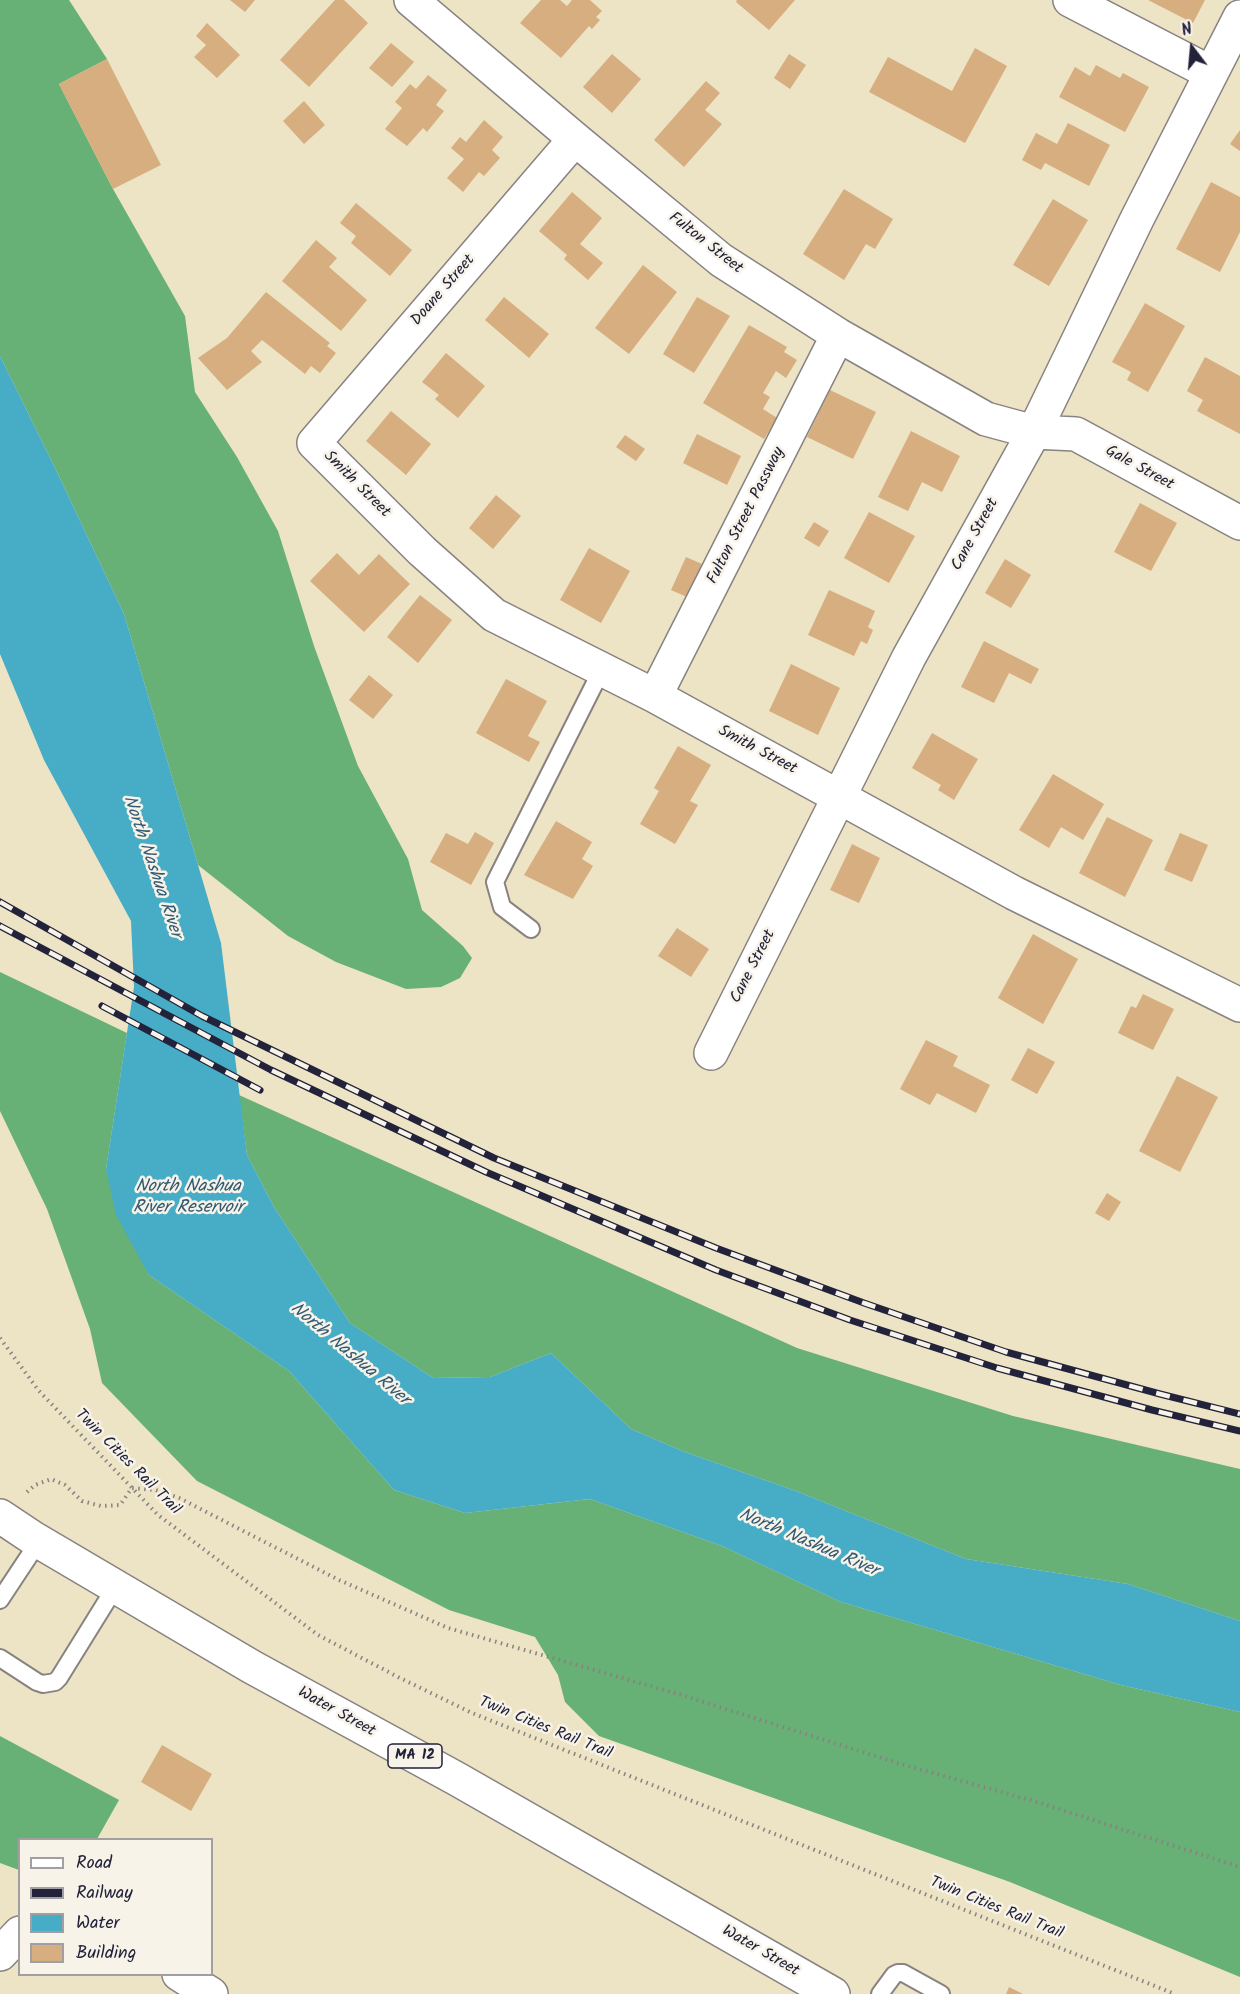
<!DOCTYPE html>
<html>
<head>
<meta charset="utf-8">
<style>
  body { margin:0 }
  #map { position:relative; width:1240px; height:1994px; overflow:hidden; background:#ede3c5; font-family:Kalam,sans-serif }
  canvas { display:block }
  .legend { position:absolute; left:18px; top:1838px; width:195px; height:138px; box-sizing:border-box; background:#f7f3e8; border:2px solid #a29fa3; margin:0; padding:8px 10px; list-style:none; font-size:18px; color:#22223b }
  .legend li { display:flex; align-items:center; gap:12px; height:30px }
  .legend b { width:30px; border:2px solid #a29fa3 }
  .north { position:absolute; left:1162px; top:18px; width:60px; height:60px; -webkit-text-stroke:4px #f7f3e8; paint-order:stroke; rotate:344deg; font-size:16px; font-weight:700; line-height:24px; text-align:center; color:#22223b }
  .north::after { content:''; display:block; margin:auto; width:21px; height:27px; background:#22223b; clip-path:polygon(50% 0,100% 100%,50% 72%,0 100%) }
</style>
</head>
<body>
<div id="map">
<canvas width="1240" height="1994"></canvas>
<ul class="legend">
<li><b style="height:8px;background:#fff"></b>Road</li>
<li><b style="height:8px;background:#22223b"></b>Railway</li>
<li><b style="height:16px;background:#47acc6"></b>Water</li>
<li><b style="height:16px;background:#d6ae80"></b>Building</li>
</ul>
<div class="north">N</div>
</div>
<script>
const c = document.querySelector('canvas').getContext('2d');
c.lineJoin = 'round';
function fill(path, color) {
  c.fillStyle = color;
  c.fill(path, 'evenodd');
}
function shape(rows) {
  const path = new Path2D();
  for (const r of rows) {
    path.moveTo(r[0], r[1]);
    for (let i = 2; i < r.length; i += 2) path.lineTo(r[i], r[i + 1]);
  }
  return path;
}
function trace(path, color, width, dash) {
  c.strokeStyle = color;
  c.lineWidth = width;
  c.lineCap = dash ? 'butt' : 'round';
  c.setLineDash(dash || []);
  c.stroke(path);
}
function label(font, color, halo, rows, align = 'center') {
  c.font = font + ' Kalam,sans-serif';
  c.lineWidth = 5;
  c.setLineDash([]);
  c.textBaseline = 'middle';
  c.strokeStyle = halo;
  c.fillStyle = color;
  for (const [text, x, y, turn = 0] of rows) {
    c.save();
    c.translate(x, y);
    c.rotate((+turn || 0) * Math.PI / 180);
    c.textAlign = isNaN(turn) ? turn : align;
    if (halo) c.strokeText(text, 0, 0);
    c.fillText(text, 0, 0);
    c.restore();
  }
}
fill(shape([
  [0,0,69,0,107,59,59,84,113,189,185,316,195,392,237,457,278,531,314,646,358,766,408,859,422,910,463,946,472,958,460,978,441,987,406,989,336,962,288,936,198,865,124,614,57,472,0,356],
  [0,972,127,1033,106,1169,149,1275,289,1371,394,1490,465,1513,590,1499,722,1546,841,1602,1121,1685,1240,1712,1240,1977,1010,1882,599,1736,565,1702,558,1675,535,1637,449,1610,197,1481,102,1383,90,1329,47,1209,0,1111],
  [239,1095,797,1348,1013,1416,1240,1469,1240,1621,1128,1584,966,1559,796,1491,685,1452,631,1429,551,1353,490,1377,433,1378,350,1323,274,1207,247,1155],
  [0,1736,119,1800,97,1839,20,1840,19,1870,0,1863]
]), '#67b076');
fill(shape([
  [0,356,57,472,124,614,221,943,247,1155,274,1207,350,1323,433,1378,490,1377,551,1353,631,1429,685,1452,796,1491,966,1559,1128,1584,1240,1621,1240,1712,1121,1685,841,1602,722,1546,590,1499,465,1513,394,1490,289,1371,149,1275,116,1215,106,1169,134,987,131,921,44,760,0,654]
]), '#47acc6');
fill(shape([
  [230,0,255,0,245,12],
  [335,0,344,0,368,23,309,87,280,60],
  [541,0,560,0,567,6,572,0,590,0,602,11,596,17,600,20,592,29,589,26,561,58,520,23],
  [737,0,795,0,769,30,736,2],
  [1148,0,1205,0,1193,23],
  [207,23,240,55,217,78,194,57,206,45,196,36],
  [391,43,414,62,392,87,369,68],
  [975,48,1007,66,965,143,869,92,888,57,952,91],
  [612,54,641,79,612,113,583,87],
  [789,54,806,65,790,89,774,78],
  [107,59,161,165,113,189,59,84],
  [1096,65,1120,78,1123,73,1149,87,1125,132,1059,97,1075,67,1090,76],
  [428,75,447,90,436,105,444,111,427,132,423,128,407,146,385,129,402,108,395,102,410,84,416,89],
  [706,81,720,93,705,110,722,124,684,167,654,140],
  [304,101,325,125,304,144,283,121],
  [484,120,503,137,492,150,500,158,484,176,479,172,463,192,447,178,464,159,451,148,460,137,466,142],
  [1068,123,1110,145,1089,186,1045,163,1041,170,1022,160,1036,133,1057,144],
  [1240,130,1240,151,1230,144],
  [1211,182,1240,197,1240,232,1220,272,1176,249],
  [844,189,893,219,875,249,866,244,844,280,803,254],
  [572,192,602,218,580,244,603,263,588,280,564,259,567,255,539,231],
  [1053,199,1088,220,1049,286,1013,265],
  [356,203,412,250,390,276,351,243,356,236,340,223],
  [316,240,337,258,329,267,367,300,341,331,282,281],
  [643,265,677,292,629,354,595,328],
  [266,292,330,343,327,346,336,353,320,373,311,366,305,374,262,340,251,351,262,362,227,390,198,358,227,338],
  [504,297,549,334,529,358,485,320],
  [697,297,730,316,694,373,663,354],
  [1145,303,1185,326,1148,392,1127,380,1131,372,1112,362],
  [749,325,787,347,784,352,797,360,786,378,776,371,763,393,770,397,763,409,777,418,764,439,703,403],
  [446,353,485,386,458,418,435,399,439,395,422,382],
  [1205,357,1240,376,1240,434,1197,411,1203,400,1187,391],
  [830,390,876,412,853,459,807,437],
  [391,411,431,444,406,475,366,441],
  [911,431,960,456,942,492,922,482,908,511,878,497],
  [697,434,741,456,727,485,683,463],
  [625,435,645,449,636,461,616,447],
  [496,495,521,516,493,549,469,528],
  [1140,503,1177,523,1151,571,1114,552],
  [869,512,915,536,889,583,844,558],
  [814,522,829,531,819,547,804,538],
  [589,548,630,571,601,623,560,600],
  [337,553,359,575,379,554,410,584,364,632,310,581],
  [686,557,702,564,687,597,671,590],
  [1005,559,1031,575,1011,608,985,593],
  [829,590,875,611,868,627,873,630,867,644,861,641,854,656,808,635],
  [420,595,452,620,418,663,387,637],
  [984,641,1039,669,1031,684,1009,673,994,703,961,687],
  [791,664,840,688,818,735,769,711],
  [369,675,393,695,373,719,349,700],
  [506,679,547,701,528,736,540,742,529,762,476,733],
  [932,733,978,759,954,800,938,790,941,785,912,768],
  [678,746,711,765,690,801,698,805,675,844,640,824,659,791,654,788],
  [1053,774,1104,804,1083,840,1061,827,1049,848,1019,830],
  [1107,817,1153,840,1125,897,1079,873],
  [556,821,592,842,582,859,593,866,573,899,524,875],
  [475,832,494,843,471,885,430,862,446,833,468,844],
  [1180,833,1208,845,1192,882,1164,870],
  [852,844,880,858,859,903,830,890],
  [677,928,709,949,691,977,658,956],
  [1033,934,1078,959,1043,1024,998,998],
  [1143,994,1174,1009,1153,1050,1118,1033,1131,1006,1136,1008],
  [926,1040,958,1056,953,1066,990,1085,976,1113,937,1093,930,1105,900,1089],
  [1028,1048,1055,1062,1037,1094,1011,1080],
  [1177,1076,1218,1097,1180,1172,1139,1151],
  [1107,1193,1121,1202,1109,1221,1095,1213],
  [162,1745,212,1774,191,1811,141,1782],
  [1009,1987,1023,1994,1006,1994]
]), '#d6ae80');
const lane = shape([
  [531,929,502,907,495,882,602,669],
  [0,1600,39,1541],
  [0,1658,37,1682,43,1684,55,1682,59,1678,116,1586],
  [880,1994,894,1975,898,1973,903,1973,941,1994]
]);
const street = shape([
  [411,0,575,139,721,260,838,335,986,419,1034,432,1076,434,1240,523],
  [1070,0,1211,73],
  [575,139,314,443,422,551,494,615,655,696,1014,893,1240,1005],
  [655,696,838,335],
  [711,1053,909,657,1034,432,1137,219,1240,17],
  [0,1954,20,1933],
  [179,1974,211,1994]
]);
const highway = shape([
  [0,1516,33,1538,252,1667,457,1779,833,1994]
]);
trace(lane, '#888280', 20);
trace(street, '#888280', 36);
trace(highway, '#888280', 36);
trace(shape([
  [0,1338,39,1391,158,1515,318,1635,400,1678,472,1713,1175,1994],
  [27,1492,35,1485,51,1479,65,1485,82,1501,101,1506,120,1505,132,1488,156,1490,179,1498,339,1580,448,1628,678,1694,901,1764,1037,1802,1240,1867]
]), '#888280', 4, [1.5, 4.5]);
trace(lane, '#fff', 16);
trace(street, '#fff', 33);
trace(highway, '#fff', 33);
const rail = shape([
  [0,902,202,1016,494,1158,716,1248,864,1303,1006,1352,1160,1394,1240,1414],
  [0,926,271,1070,486,1172,716,1270,850,1320,997,1368,1152,1410,1240,1431],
  [102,1006,260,1090]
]);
trace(rail, '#22223b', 7);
trace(rail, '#f7f3e8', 4.5, [14]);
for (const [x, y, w] of [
  [415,1756,54]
]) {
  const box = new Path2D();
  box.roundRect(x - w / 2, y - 12, w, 24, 4.5);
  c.fillStyle = '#f7f3e8';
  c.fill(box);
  trace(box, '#22223b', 1.5);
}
label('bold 15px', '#22223b', null, [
  ["MA 12",415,1756]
]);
label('16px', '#22223b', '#f7f3e8', [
  ["Fulton Street",705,244,38],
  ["Doane Street",444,291,-49],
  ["Gale Street",1139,469,29],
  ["Smith Street",356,485,45],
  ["Fulton Street Passway",747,516,-63],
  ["Cane Street",976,535,-61],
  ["Smith Street",757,751,28],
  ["Cane Street",754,967,-63],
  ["Twin Cities Rail Trail",127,1463,45],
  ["Water Street",336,1713,29],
  ["Twin Cities Rail Trail",545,1729,22],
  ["Twin Cities Rail Trail",996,1909,22],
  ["Water Street",760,1952,30]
]);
label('italic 18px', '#315973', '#f7f3e8', [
  ["North Nashua River",151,867,71],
  ["North Nashua",188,1188],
  ["River Reservoir",188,1209],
  ["North Nashua River",349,1355,40],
  ["North Nashua River",808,1544,23]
]);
</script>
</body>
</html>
